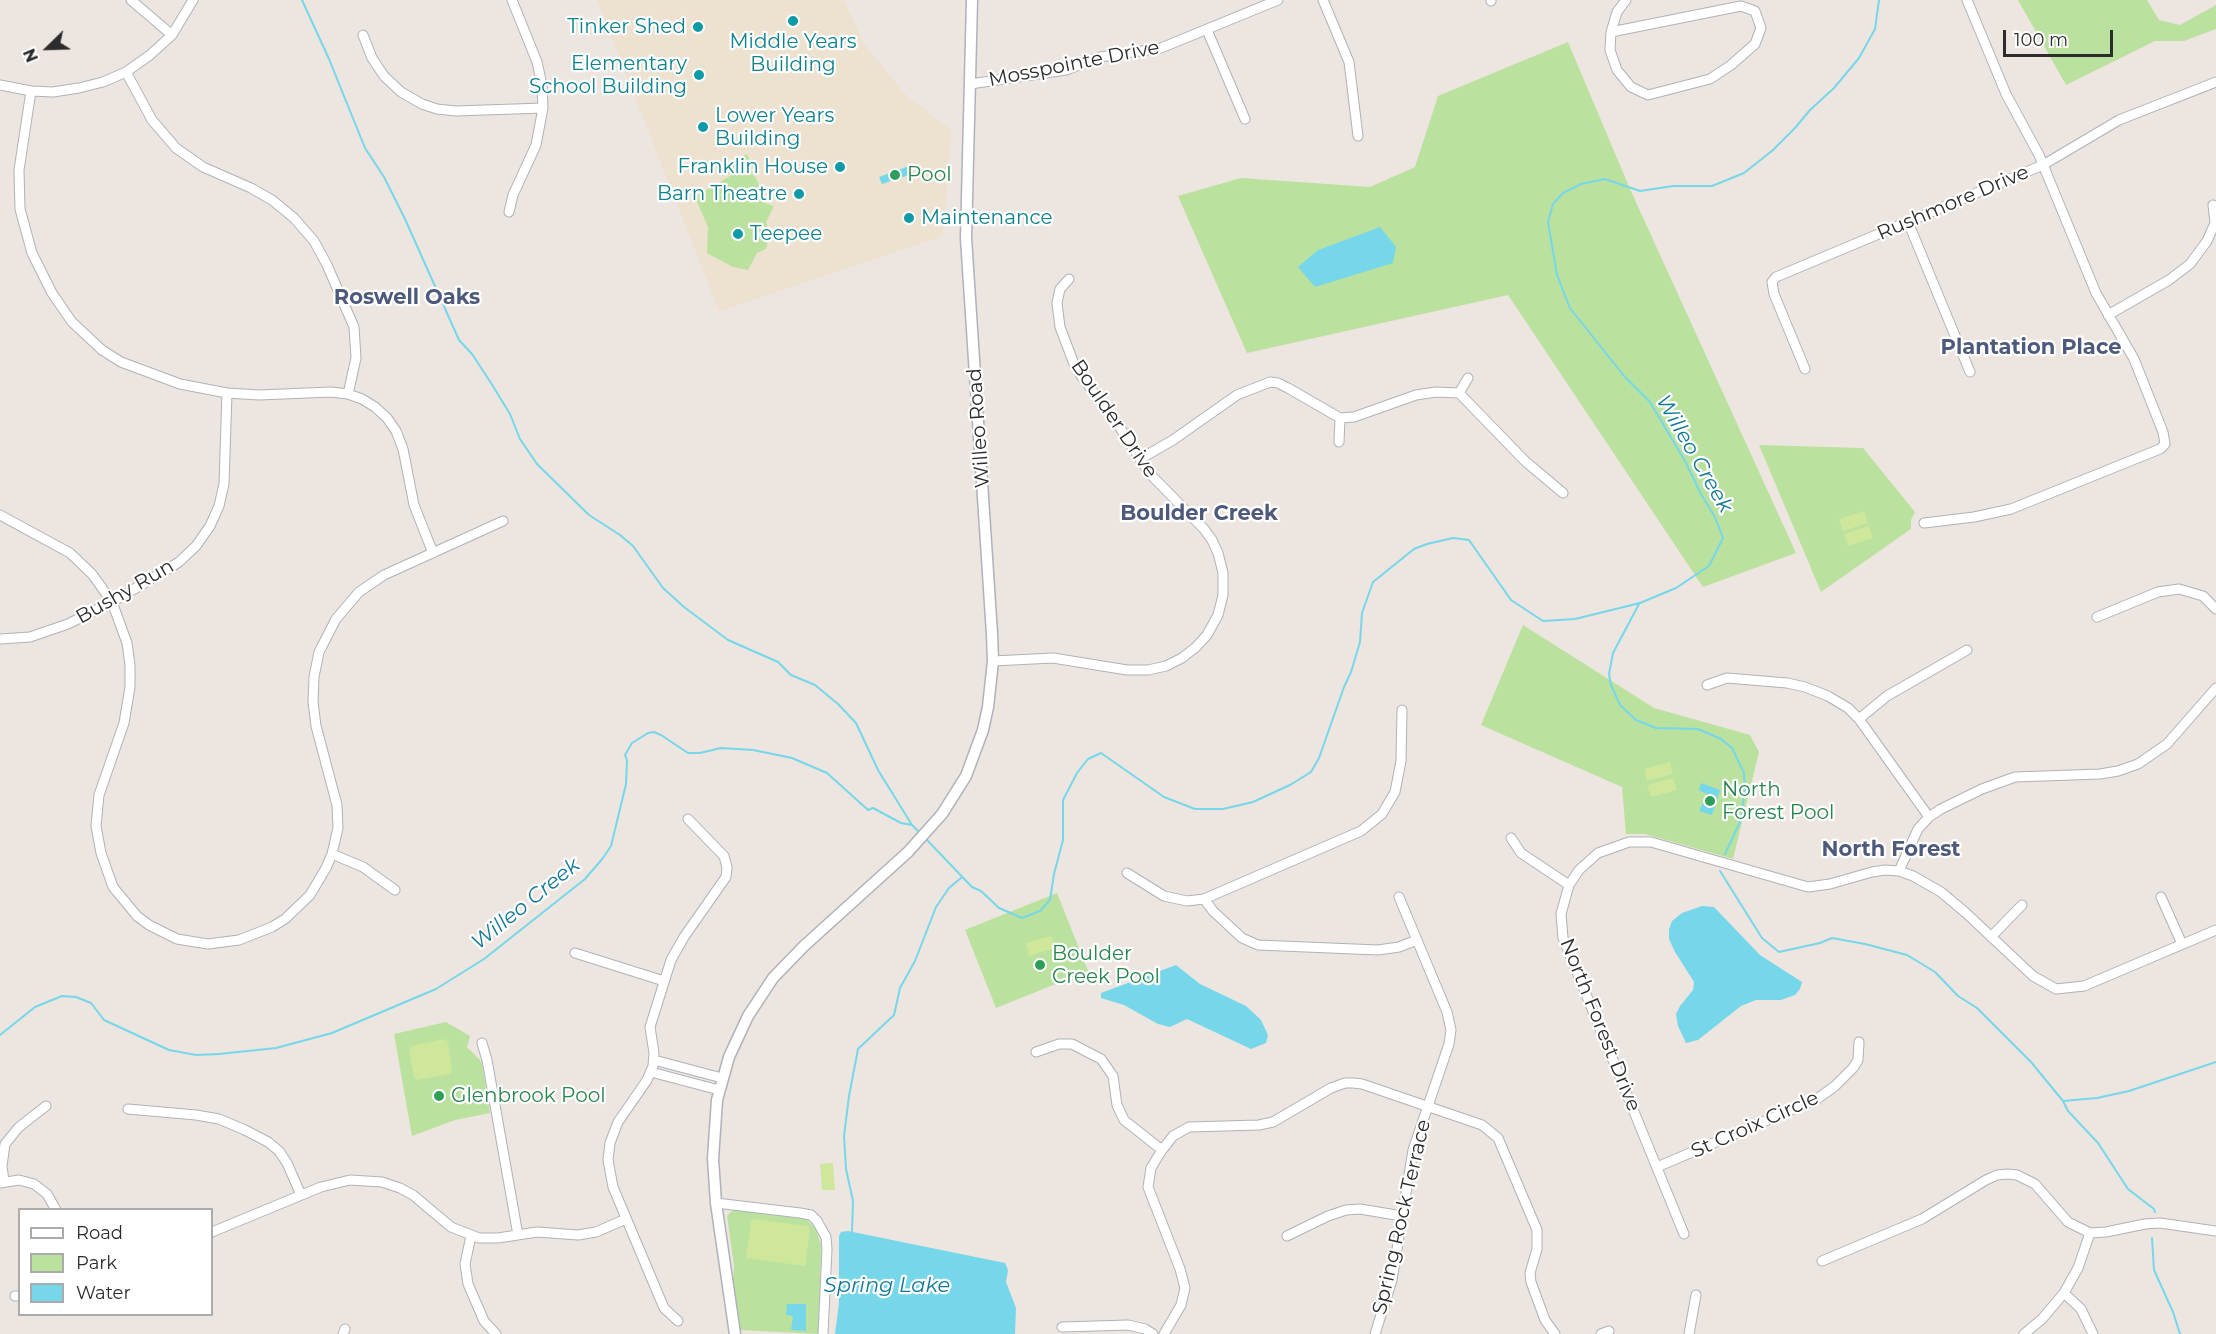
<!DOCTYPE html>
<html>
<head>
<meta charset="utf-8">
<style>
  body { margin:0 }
  #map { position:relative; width:2216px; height:1334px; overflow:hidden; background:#ede5df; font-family:Montserrat,sans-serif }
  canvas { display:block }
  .legend { position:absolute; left:18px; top:1208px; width:195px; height:108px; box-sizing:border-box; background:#fff; border:2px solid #ababab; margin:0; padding:8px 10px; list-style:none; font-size:18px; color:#2c2c2c }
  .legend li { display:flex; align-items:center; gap:12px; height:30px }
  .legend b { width:30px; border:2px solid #ababab }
  .north { position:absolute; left:18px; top:18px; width:60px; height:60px; -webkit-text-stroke:4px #fff; paint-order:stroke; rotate:247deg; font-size:16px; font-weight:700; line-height:24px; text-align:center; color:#2c2c2c }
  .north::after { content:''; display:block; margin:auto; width:21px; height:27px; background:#2c2c2c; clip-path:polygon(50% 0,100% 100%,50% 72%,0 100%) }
  .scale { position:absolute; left:2003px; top:30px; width:110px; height:27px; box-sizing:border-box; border:3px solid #2c2c2c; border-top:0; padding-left:8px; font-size:18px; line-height:21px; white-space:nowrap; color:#2c2c2c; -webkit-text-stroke:4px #fff; paint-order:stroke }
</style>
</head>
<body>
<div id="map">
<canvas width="2216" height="1334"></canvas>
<ul class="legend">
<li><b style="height:8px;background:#fff"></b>Road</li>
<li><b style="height:16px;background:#bbe19e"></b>Park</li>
<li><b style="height:16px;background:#76d7ea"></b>Water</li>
</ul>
<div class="north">N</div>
<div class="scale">100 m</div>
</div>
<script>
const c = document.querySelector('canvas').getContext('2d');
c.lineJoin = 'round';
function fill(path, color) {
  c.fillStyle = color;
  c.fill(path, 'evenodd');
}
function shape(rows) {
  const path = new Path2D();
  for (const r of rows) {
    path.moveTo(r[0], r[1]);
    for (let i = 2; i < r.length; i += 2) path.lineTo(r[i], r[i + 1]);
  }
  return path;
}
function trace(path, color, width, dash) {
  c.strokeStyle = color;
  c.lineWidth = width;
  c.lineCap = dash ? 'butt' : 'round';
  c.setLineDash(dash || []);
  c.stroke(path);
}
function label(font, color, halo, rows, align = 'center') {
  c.font = font + ' Montserrat,sans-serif';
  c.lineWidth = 4.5;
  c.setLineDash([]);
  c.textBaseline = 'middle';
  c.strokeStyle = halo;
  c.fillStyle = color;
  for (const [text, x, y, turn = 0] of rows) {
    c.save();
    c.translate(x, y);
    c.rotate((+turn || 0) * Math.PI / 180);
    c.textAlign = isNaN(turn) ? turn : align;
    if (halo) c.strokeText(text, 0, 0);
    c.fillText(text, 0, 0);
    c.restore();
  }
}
fill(shape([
  [597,0,844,0,864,44,906,95,951,130,943,236,719,311]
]), '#ede1cf');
fill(shape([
  [2018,0,2147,0,2159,20,2180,25,2216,5,2216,29,2184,41,2155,41,2066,85],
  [1568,42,1630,189,1796,553,1703,587,1508,295,1247,353,1178,196,1241,178,1370,187,1415,167,1438,96],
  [747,154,751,163,728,174,724,166],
  [745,167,756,178,765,203,774,206,766,222,770,234,766,249,757,253,748,270,733,267,707,253,708,227,695,197],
  [1759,445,1863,448,1915,512,1911,520,1911,529,1821,592],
  [1523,625,1654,708,1750,735,1759,752,1733,859,1645,834,1626,834,1622,787,1481,725],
  [1057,893,1088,971,996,1008,965,930],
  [446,1022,470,1036,467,1047,480,1060,482,1064,490,1113,455,1120,412,1136,394,1034],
  [733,1210,806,1219,816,1229,821,1245,819,1334,740,1330,733,1280,734,1266,727,1216]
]), '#bbe19e');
fill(shape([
  [1864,511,1868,523,1843,531,1839,519],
  [1869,526,1873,538,1848,546,1844,534],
  [1670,762,1673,774,1647,781,1644,769],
  [1673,778,1677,790,1651,797,1647,785],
  [1051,936,1055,948,1029,956,1026,943],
  [445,1039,448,1042,452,1072,449,1074,417,1080,414,1078,409,1049,411,1046],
  [833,1163,835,1190,822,1190,820,1164],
  [754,1219,808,1226,810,1229,805,1266,746,1258,751,1221]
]), '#cee79a');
fill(shape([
  [909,166,912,174,882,184,879,177],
  [1380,227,1396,247,1393,263,1315,287,1298,267,1318,250],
  [1701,783,1720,790,1712,815,1699,811,1707,794,1699,790],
  [1702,906,1714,907,1760,955,1802,982,1800,989,1795,995,1781,1000,1756,1000,1741,1006,1698,1040,1686,1043,1678,1026,1676,1014,1680,1006,1693,990,1694,982,1675,952,1669,939,1669,929,1672,921,1682,913],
  [1176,965,1200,984,1246,1006,1261,1020,1268,1035,1266,1043,1251,1049,1187,1019,1170,1027,1158,1024,1124,1005,1101,998,1101,993],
  [848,1231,1005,1263,1008,1270,1006,1282,1016,1308,1015,1334,835,1334,839,1303,839,1236,841,1232],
  [787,1304,806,1304,806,1331,791,1330,793,1316,786,1315]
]), '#76d7ea');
trace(shape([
  [302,0,329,59,365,148,384,177,405,219,459,340,472,354,491,383,510,414,520,439,537,464,589,515,620,535,633,546,663,588,684,607,728,640,778,662,791,675,815,685,838,704,856,723,878,770,912,825],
  [1639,604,1613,653,1609,674,1611,685,1620,705,1636,720,1656,728,1698,729,1721,739,1732,748,1744,773,1745,788,1741,820,1725,854],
  [926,839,972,887,981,891,999,908,1022,918,1040,911,1050,900,1054,874,1063,840,1063,800,1077,773,1088,759,1101,753,1164,797,1195,809,1223,809,1253,802,1290,785,1311,772,1319,758,1344,687,1351,672,1360,642,1362,613,1373,582,1414,549,1427,544,1453,538,1469,540,1511,600,1543,621,1575,619,1640,603,1676,588,1709,566,1723,538,1715,517,1701,494,1685,461,1650,402,1624,376,1570,308,1557,275,1548,222,1553,204,1563,193,1581,184,1605,179,1640,191,1673,186,1712,186,1744,173,1773,150,1795,128,1810,110,1834,88,1859,58,1875,29,1879,0],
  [1720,871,1762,938,1779,952,1820,943,1832,938,1865,944,1907,955,1935,972,1958,996,1977,1008,2031,1062,2063,1101,2068,1111,2098,1143,2128,1189,2154,1209,2155,1212],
  [0,1035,35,1007,62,996,76,997,91,1003,104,1020,169,1050,196,1055,219,1054,276,1048,332,1033,436,989,484,959,585,879,603,858,611,846,626,784,627,760,625,755,632,743,648,733,654,732,661,735,688,753,700,753,721,748,753,750,792,758,827,773,868,810,873,808,901,823,912,825,920,833],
  [2063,1101,2097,1098,2129,1091,2216,1062],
  [852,1232,853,1201,846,1169,844,1136,849,1096,858,1049,894,1015,900,988,915,961,936,907,949,888,961,878],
  [2152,1238,2154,1270,2173,1312,2180,1334]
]), '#76d7ea', 2);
const minor = shape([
  [131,0,172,35],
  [1323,0,1349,62,1358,136],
  [1491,0,1491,1],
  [1741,6,1755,11,1761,28,1755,44,1731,65,1710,79,1648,95,1631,87,1617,70,1610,50,1611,32,1741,6],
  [1207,30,1245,119],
  [1611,32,1617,12,1626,0],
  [363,35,372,58,384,76,401,92,422,104,437,109,456,111,543,108],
  [126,72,152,120,176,148,203,167,251,188,272,200,294,218,314,241,327,265,354,327,356,358,348,394],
  [970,84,1066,70,1100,57,1161,48,1278,0],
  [0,85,31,91,53,92,79,88,103,82,126,72,150,55,172,35,193,0],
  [31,91,19,170,20,209,32,253,52,293,72,322,102,350,121,362,180,384,227,393,259,395,331,392,348,394,362,399,375,407,387,418,396,431,403,449,414,505,433,553],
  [509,212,513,195,536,145,543,108,542,85,537,62,512,0],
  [1908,222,1970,372],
  [2108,315,2169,280,2190,264,2207,241,2215,223,2213,205],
  [1805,369,1774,294,1772,282,1776,277,2043,165,2119,120,2216,82],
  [1459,393,1468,378],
  [1340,418,1354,417,1416,395,1436,392,1459,393,1525,461,1563,493],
  [1140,459,1173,440,1237,395,1270,382,1278,383,1288,388,1340,418,1339,442],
  [0,515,70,553,92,574,112,602,127,643,130,665,130,687,124,723,99,795,96,826,101,853,113,887,137,916,149,925,177,939,208,944,239,940,272,927,285,919,310,895,326,868,332,854,338,828,337,805,316,726,313,702,314,677,319,652,336,619,359,592,384,575,503,521],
  [1924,523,1974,517,2011,509,2160,449,2165,444,2163,432,2134,359,2096,293,2039,155,2006,94,1967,0],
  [2097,617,2158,592,2179,589,2203,596,2216,609],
  [0,639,30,637,68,624,112,602,165,571,179,562,196,546,210,526,219,506,224,484,227,393],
  [993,661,1053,658,1127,670,1148,670,1166,666,1182,658,1196,647,1207,635,1218,615,1223,595,1223,573,1218,553,1212,540,1204,529,1150,474,1115,420,1082,377,1074,364,1060,327,1057,303,1060,289,1069,279],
  [1707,685,1727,678,1787,683,1805,687,1828,696,1848,708,1859,719,1929,817],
  [1859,719,1887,696,1967,650],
  [1511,838,1521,853,1569,885],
  [332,854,363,867,395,890],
  [1899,871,1918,829,1929,817,1941,809,1982,789,2015,777,2100,774,2118,771,2138,764,2167,744,2216,688],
  [1127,873,1164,896,1187,901,1204,899,1361,831,1382,814,1395,792,1401,761,1402,710],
  [2161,897,2182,944],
  [1204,899,1213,911,1242,938,1258,945,1378,950,1399,947,1417,940],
  [1991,937,2022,905],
  [575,953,664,981],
  [482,1043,487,1060,518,1235],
  [1036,1052,1059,1044,1072,1044,1101,1059,1113,1076,1117,1105,1124,1120,1162,1150],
  [654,1060,722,1078],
  [651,1072,719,1090],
  [128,1109,196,1115,219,1119,245,1130,268,1142,279,1151,287,1163,301,1195],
  [1657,1167,1817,1099,1835,1086,1853,1068,1858,1060,1859,1042],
  [4,1181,2,1166,5,1144,19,1127,46,1106],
  [0,1183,19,1180,34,1184,47,1194,56,1210],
  [716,1203,800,1213,811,1215,817,1221,826,1237,827,1249,823,1334],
  [212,1232,321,1187,350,1180,382,1182,400,1188,413,1195,451,1227,479,1238,498,1238,537,1232,578,1235,596,1232,626,1219],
  [1684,1234,1563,938,1561,914,1569,885,1579,870,1598,853,1629,842,1651,842,1808,887,1830,884,1872,872,1885,870,1899,871,1913,876,1941,892,1966,913,2033,976,2056,989,2084,986,2216,930],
  [471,1236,465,1264,468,1284,484,1321,496,1334],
  [1287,1236,1328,1216,1346,1210,1360,1209,1402,1216],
  [1822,1261,1922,1219,1986,1180,1997,1175,2008,1174,2017,1175,2035,1184,2068,1222,2090,1233,2106,1232,2145,1224,2160,1223,2216,1231],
  [2064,1293,2081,1309,2093,1334],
  [15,1296,20,1296],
  [678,1321,664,1308,613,1187,608,1160,610,1143,618,1122,647,1080,653,1066,654,1053,650,1027,671,960,684,937,726,877,727,867,724,856,688,819],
  [1062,1327,1128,1325,1145,1329,1153,1334],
  [343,1334,345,1329],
  [1164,1334,1181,1305,1185,1288,1180,1269,1148,1187,1151,1168,1162,1150,1173,1136,1189,1127,1259,1125,1273,1122,1331,1088,1345,1083,1353,1083,1362,1084,1482,1125,1498,1138,1537,1230,1537,1249,1530,1273,1531,1282,1545,1320,1555,1334],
  [1375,1334,1392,1280,1413,1150,1449,1044,1451,1030,1447,1012,1399,897],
  [1601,1334,1609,1331],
  [1689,1334,1696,1295],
  [2024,1334,2042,1319,2064,1293,2078,1268,2090,1233]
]);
const tertiary = shape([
  [735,1334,716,1203,713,1159,717,1100,729,1057,748,1016,773,978,804,946,908,852,942,814,966,776,983,730,988,707,993,661,992,634,966,238,972,0]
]);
trace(minor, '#afb2bb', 11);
trace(tertiary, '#afb2bb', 13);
trace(minor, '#fff', 9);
trace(tertiary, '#fff', 10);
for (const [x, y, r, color] of [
  [793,21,6,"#0f9aa8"],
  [698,27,6,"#0f9aa8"],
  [699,75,6,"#0f9aa8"],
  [703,127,6,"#0f9aa8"],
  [840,167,6,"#0f9aa8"],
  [895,175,6,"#2e9e5b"],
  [799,194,6,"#0f9aa8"],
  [909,218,6,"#0f9aa8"],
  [738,234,6,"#0f9aa8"],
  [1710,801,6,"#2e9e5b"],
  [1040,965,6,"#2e9e5b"],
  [439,1096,6,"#2e9e5b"]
]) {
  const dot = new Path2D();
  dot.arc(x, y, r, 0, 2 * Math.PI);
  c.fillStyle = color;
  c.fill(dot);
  trace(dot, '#fff', 2);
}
label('20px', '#0d838f', '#fff', [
  ["Tinker Shed",686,27],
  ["Middle Years",793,42,"center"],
  ["Building",793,65,"center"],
  ["Elementary",687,64],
  ["School Building",687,87],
  ["Lower Years",715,116,"left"],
  ["Building",715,139,"left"],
  ["Franklin House",828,167],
  ["Barn Theatre",787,194],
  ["Maintenance",921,218,"left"],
  ["Teepee",750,234,"left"]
], 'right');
label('20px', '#2c2c2c', '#fff', [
  ["Mosspointe Drive",1074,64,-11],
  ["Rushmore Drive",1953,203,-23],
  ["Boulder Drive",1114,419,56],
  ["Willeo Road",979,428,-94],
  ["Bushy Run",125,592,-30],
  ["North Forest Drive",1600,1025,68],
  ["St Croix Circle",1755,1125,-24],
  ["Spring Rock Terrace",1402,1217,-77]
]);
label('20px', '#27864d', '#fff', [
  ["Pool",907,175],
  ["North",1722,790],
  ["Forest Pool",1722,813],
  ["Boulder",1052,954],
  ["Creek Pool",1052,977],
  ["Glenbrook Pool",451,1096]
], 'left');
label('bold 21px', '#4d5a7b', '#fff', [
  ["Roswell Oaks",407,298],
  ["Plantation Place",2031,348],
  ["Boulder Creek",1199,514],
  ["North Forest",1891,850]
]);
label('italic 21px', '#137898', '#fff', [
  ["Willeo Creek",1694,454,60],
  ["Willeo Creek",526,904,-39],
  ["Spring Lake",887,1286]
]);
</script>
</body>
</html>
